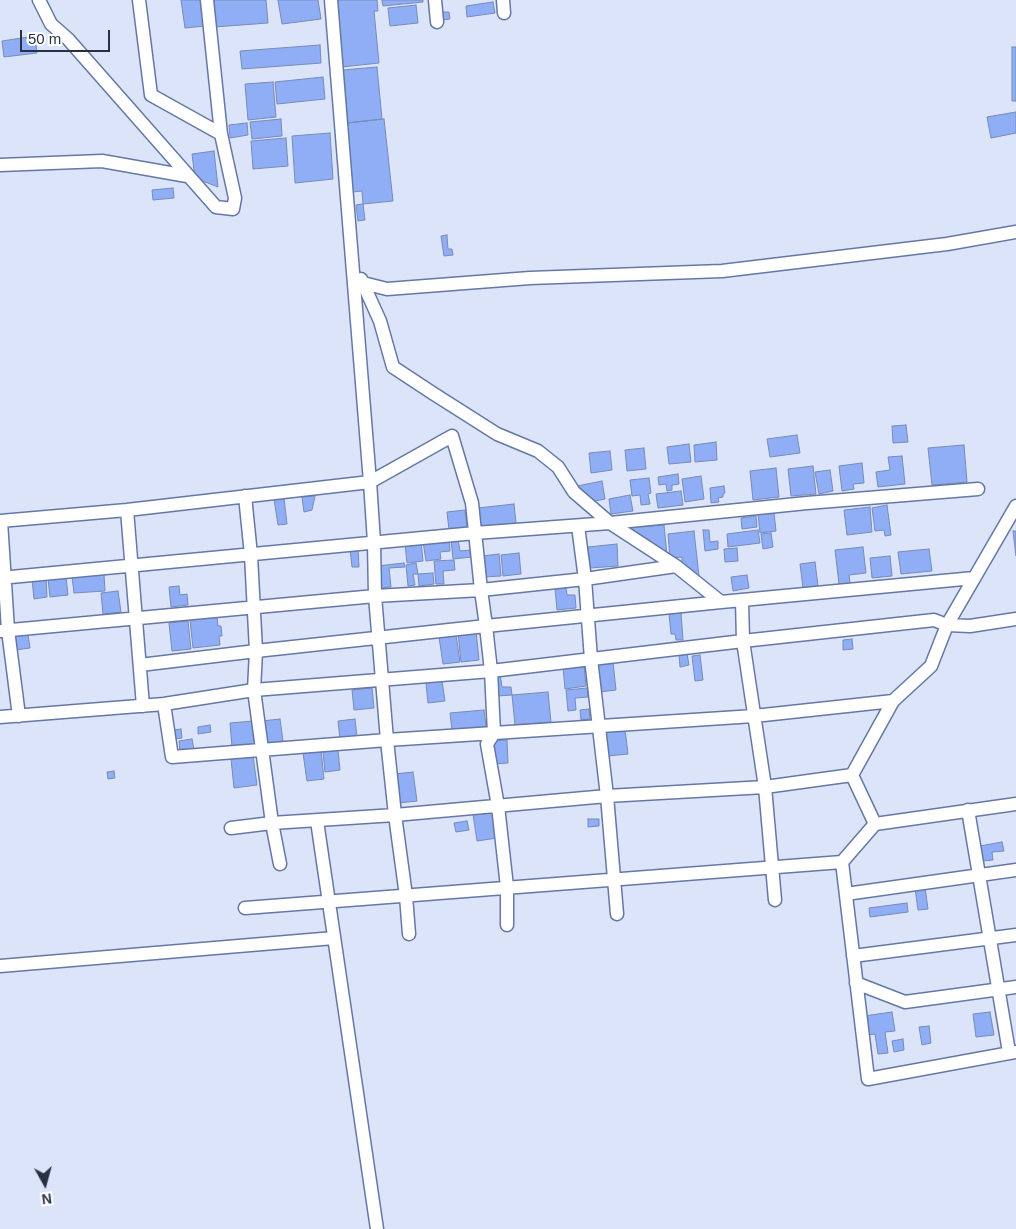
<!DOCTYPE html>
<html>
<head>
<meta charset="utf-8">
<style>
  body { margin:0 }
  #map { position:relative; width:1016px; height:1229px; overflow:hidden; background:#dbe4f8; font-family:Helvetica,sans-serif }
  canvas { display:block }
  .north { position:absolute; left:20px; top:1159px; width:50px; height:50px; -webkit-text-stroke:4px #fff; paint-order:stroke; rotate:173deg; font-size:14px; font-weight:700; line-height:20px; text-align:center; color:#283144 }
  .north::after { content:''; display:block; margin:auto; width:18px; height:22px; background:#283144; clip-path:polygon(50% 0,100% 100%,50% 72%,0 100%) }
  .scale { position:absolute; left:20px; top:30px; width:90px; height:22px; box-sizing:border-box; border:2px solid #283144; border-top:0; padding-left:6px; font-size:15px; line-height:18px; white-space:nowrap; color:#283144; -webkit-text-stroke:4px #fff; paint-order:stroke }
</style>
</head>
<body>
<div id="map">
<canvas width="1016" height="1229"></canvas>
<div class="north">N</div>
<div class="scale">50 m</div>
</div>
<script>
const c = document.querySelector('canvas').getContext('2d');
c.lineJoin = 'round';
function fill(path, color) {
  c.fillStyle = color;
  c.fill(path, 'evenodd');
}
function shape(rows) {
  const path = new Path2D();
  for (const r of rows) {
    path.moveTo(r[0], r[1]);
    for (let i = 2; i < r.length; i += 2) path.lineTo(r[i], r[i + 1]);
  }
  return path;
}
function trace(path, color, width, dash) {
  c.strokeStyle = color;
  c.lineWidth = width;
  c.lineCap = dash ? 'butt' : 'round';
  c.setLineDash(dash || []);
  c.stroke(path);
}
const building = shape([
  [181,0,202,0,205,26,185,28,181,0],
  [211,0,266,0,268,23,214,27,211,0],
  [278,0,318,0,321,19,282,24,278,0],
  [336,0,377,0,378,11,374,11,379,63,342,67,336,0],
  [382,0,423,0,423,2,383,6,382,0],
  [493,2,495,13,467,17,466,6,493,2],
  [416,5,418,23,390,26,388,8,416,5],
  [442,12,449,12,450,19,442,20,442,12],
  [35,36,37,53,4,57,2,41,35,36],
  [320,45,321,63,242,69,240,51,320,45],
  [1012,47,1016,47,1016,101,1012,101,1012,47],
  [377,67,382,119,348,123,343,70,377,67],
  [323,77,325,99,277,104,275,82,323,77],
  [273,82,276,117,248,120,245,84,273,82],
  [1016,112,1016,133,991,138,987,117,1016,112],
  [281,119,282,136,252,139,250,122,281,119],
  [384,119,393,201,363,204,362,191,353,192,346,123,384,119],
  [247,123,248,135,230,138,229,125,247,123],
  [330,133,333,179,295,183,292,136,330,133],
  [286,138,288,166,253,169,251,141,286,138],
  [214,151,218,187,195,178,192,154,214,151],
  [173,188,174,198,153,200,152,190,173,188],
  [363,204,365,220,358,221,356,205,363,204],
  [447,235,448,249,452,249,453,255,444,256,441,236,447,235],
  [906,425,908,442,893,443,892,426,906,425],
  [797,435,800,453,770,457,767,439,797,435],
  [716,442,717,460,695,462,694,445,716,442],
  [689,444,691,462,669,464,667,447,689,444],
  [964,445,967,482,932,485,928,448,964,445],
  [644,448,646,469,627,471,625,450,644,448],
  [610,451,612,470,591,473,589,453,610,451],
  [902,456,905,484,878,487,876,472,890,470,888,457,902,456],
  [862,463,864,483,853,484,854,489,842,491,839,466,862,463],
  [813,466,816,494,791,496,788,469,813,466],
  [776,468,779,497,753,500,750,471,776,468],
  [830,470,833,491,819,494,815,472,830,470],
  [678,474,679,484,672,485,672,490,667,491,666,484,659,485,658,477,678,474],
  [701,476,704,499,685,502,682,479,701,476],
  [649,478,651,493,648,494,650,504,641,505,640,495,632,496,630,480,649,478],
  [602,481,605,499,595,501,578,492,577,486,602,481],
  [724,486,725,493,723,494,723,497,718,498,719,502,711,503,710,488,724,486],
  [681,491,683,505,658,508,656,494,681,491],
  [630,495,633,511,611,514,609,499,630,495],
  [315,496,312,510,304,512,302,497,315,496],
  [284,498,287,524,278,525,274,499,284,498],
  [514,504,516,523,480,527,478,508,514,504],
  [887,505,891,535,885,536,884,530,875,531,872,508,887,505],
  [870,507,872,532,847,535,844,510,870,507],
  [465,510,467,528,449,530,447,512,465,510],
  [774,513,776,531,760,533,758,514,774,513],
  [756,516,757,527,742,529,741,518,756,516],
  [664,525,667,555,634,535,633,527,664,525],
  [703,530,709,530,710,542,718,541,718,549,705,551,703,530],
  [758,530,760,543,728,547,727,534,758,530],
  [694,531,699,576,682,564,682,557,670,558,668,534,694,531],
  [1013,531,1016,531,1016,556,1013,531],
  [771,533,773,547,763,549,761,534,771,533],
  [449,539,450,551,440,552,441,559,426,561,423,542,449,539],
  [458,539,460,551,471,550,472,557,453,559,451,540,458,539],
  [421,542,423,561,407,563,405,544,421,542],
  [617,544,618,566,590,568,588,547,617,544],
  [863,547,866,573,849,575,850,583,839,584,835,550,863,547],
  [358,548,359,567,352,567,350,549,358,548],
  [737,548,738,561,725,562,724,549,737,548],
  [929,549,932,571,901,574,898,552,929,549],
  [519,553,521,574,503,576,501,555,519,553],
  [499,554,501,576,484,577,482,556,499,554],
  [890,556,892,576,872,578,870,558,890,556],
  [454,560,455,570,443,571,444,584,436,584,434,561,454,560],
  [815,562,818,586,803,588,800,564,815,562],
  [404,563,405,567,389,568,391,587,380,588,377,566,404,563],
  [416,563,418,574,413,574,415,585,408,586,406,565,416,563],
  [433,573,434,584,419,586,418,574,433,573],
  [104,574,105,591,74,593,72,577,104,574],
  [747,575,749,588,733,591,731,577,747,575],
  [46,577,47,597,34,599,32,579,46,577],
  [66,577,68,595,50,597,48,579,66,577],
  [179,586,180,595,187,594,188,605,171,607,169,587,179,586],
  [566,588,567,595,575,595,576,608,557,610,555,589,566,588],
  [118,591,121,612,103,614,101,593,118,591],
  [681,613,683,640,676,640,675,634,671,634,669,614,681,613],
  [217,617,218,626,221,626,222,636,219,636,220,645,193,648,190,620,217,617],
  [188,621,191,649,172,651,169,623,188,621],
  [476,631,479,660,461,662,458,633,476,631],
  [28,634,30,648,15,650,13,636,28,634],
  [456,635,460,662,443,664,439,637,456,635],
  [852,639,853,649,843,650,843,640,852,639],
  [687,654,689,665,680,667,679,655,687,654],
  [700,655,703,680,695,681,692,656,700,655],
  [613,662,616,690,599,692,596,664,613,662],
  [584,665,586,686,565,689,563,667,584,665],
  [494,674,500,674,502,687,511,687,512,695,497,696,494,674],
  [442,681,445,701,428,703,426,683,442,681],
  [372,688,374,708,354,710,352,690,372,688],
  [587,688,588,697,575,698,576,710,568,711,566,690,587,688],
  [548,692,551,722,515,725,512,695,548,692],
  [589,709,590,719,581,720,580,710,589,709],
  [484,710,486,727,452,730,450,713,484,710],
  [280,719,283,741,265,744,262,721,280,719],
  [355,719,357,737,340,739,338,721,355,719],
  [253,721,256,745,232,747,230,723,253,721],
  [210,725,211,732,198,734,198,727,210,725],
  [181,729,182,738,175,739,174,730,181,729],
  [625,729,628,754,608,756,606,731,625,729],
  [192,739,194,750,180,751,179,741,192,739],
  [507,740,508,763,494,764,492,741,507,740],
  [321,750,324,779,307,781,303,753,321,750],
  [338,750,340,770,325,772,323,752,338,750],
  [253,756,257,785,234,788,231,759,253,756],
  [114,771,115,778,108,779,107,772,114,771],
  [413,772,417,801,399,803,395,774,413,772],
  [492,811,497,838,477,841,473,814,492,811],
  [588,819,599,819,599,826,588,827,588,819],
  [467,821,469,830,456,832,454,823,467,821],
  [1002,842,1004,851,992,852,993,860,982,861,980,846,1002,842],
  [925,887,928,909,918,910,915,888,925,887],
  [907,903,908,912,870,917,869,908,907,903],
  [892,1012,895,1031,885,1032,888,1053,878,1054,875,1034,866,1035,864,1016,892,1012],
  [990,1012,994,1035,976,1037,973,1014,990,1012],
  [929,1026,931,1043,922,1045,919,1027,929,1026],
  [903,1039,904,1050,894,1052,892,1041,903,1039]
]);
fill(building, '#90aef5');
trace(building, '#778bb8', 1);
const minor = shape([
  [39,0,51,24,68,39,216,207,233,209,235,198,221,134,207,0],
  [139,0,151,95,221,134],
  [331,0,370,482,374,542,375,596,387,740,395,815,406,896,409,934],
  [435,0,437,22],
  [503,0,504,13],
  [0,165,102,161,187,176],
  [361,279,380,321,393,367,434,394,497,434,538,451,558,467,574,492,610,523,676,566,721,602],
  [363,283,387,289,530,278,722,271,947,244,1016,232],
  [245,496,251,555,256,651,254,690,272,823,280,864],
  [127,510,143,706],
  [0,521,127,510,370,482,452,436,472,503,481,590,486,626,491,671,494,733,487,744,498,806,507,887,507,925],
  [1,521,8,630,19,716],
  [578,526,585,579,591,659,607,796,617,914],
  [0,578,475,533,610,523,807,503,978,489],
  [742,600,743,641,765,787,775,900],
  [0,631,375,596,481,590,585,579,676,566],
  [140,665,256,651,486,626,721,602,974,578],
  [164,704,172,757,387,740,754,716,893,701],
  [0,717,164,704,254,690,491,671,743,641,934,620,947,625,970,626,1016,619],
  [968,810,1009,1052],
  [317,821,377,1229],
  [875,824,852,775,893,701,931,666,947,625,1016,506],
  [231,828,272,823,395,815,607,796,765,787,852,775],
  [842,862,868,1079,1016,1052],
  [846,894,1016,870],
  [245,908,842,862,875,824,1016,804],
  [853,956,1016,935],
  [0,966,334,938],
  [856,983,905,1002,1016,987]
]);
trace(minor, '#6578a5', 15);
trace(minor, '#fff', 12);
</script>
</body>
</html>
